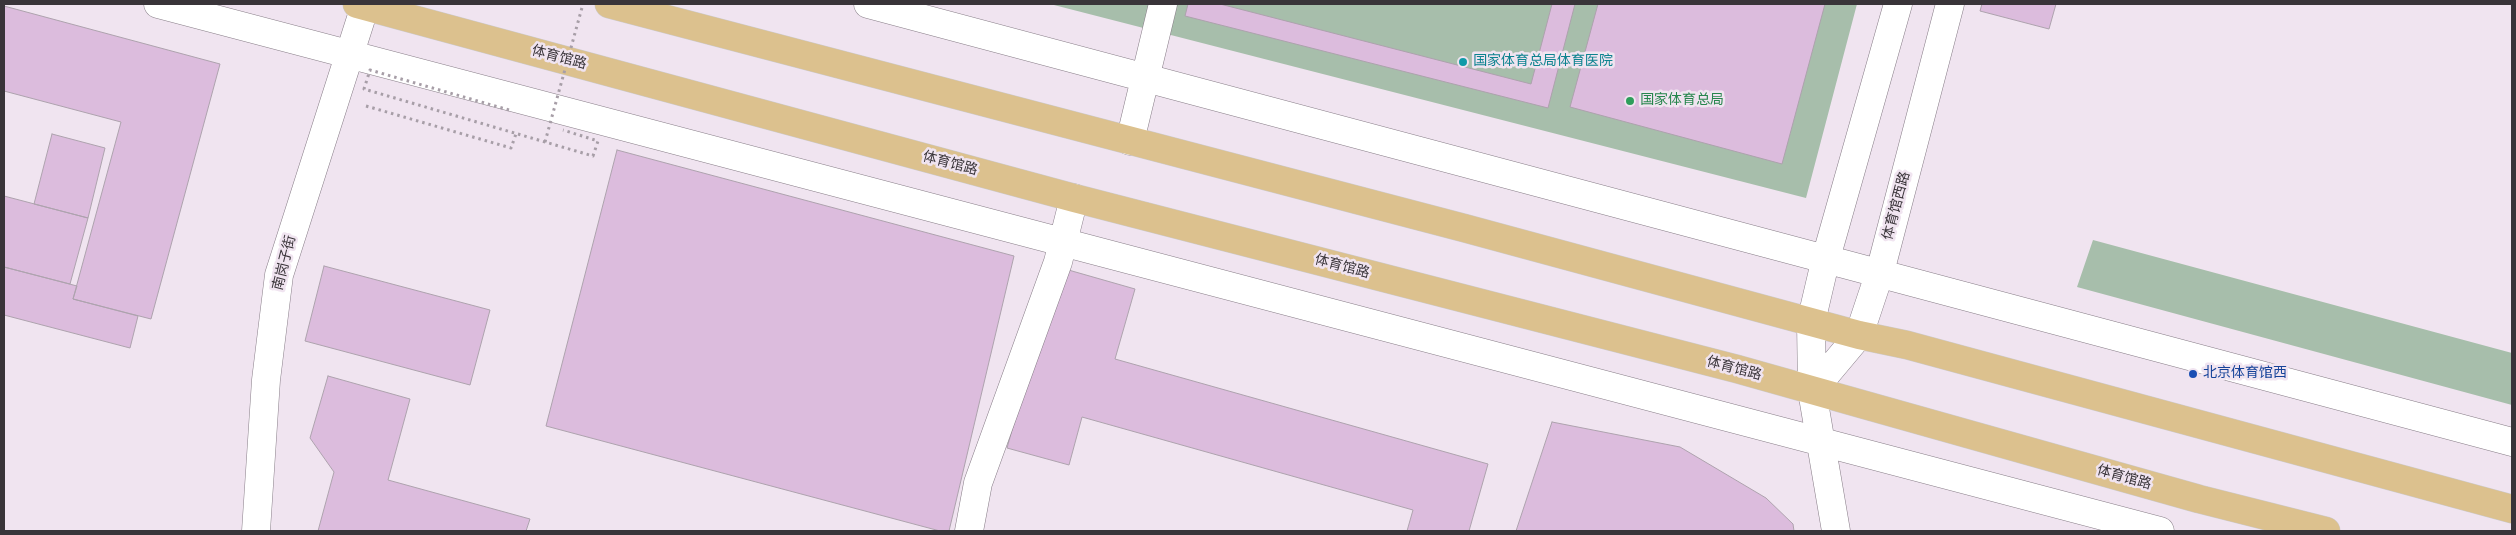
<!DOCTYPE html>
<html>
<head>
<meta charset="utf-8">
<style>
  body { margin:0 }
  #map { position:relative; width:2516px; height:535px; overflow:hidden; background:#f0e4f0; font-family:"Nunito Sans",sans-serif }
  canvas { display:block }
  .frame { position:absolute; inset:0; border:5px solid #393439; pointer-events:none }
</style>
</head>
<body>
<div id="map">
<canvas width="2516" height="535"></canvas>
<div class="frame"></div>
</div>
<script>
const c = document.querySelector('canvas').getContext('2d');
c.lineJoin = 'round';
function fill(path, color) {
  c.fillStyle = color;
  c.fill(path, 'evenodd');
}
function shape(rows) {
  const path = new Path2D();
  for (const r of rows) {
    path.moveTo(r[0], r[1]);
    for (let i = 2; i < r.length; i += 2) path.lineTo(r[i], r[i + 1]);
  }
  return path;
}
function trace(path, color, width, dash) {
  c.strokeStyle = color;
  c.lineWidth = width;
  c.lineCap = dash ? 'butt' : 'round';
  c.setLineDash(dash || []);
  c.stroke(path);
}
function label(font, color, halo, rows, align = 'center') {
  c.font = font + ' "Nunito Sans","Noto Sans SC",sans-serif';
  c.lineWidth = 5;
  c.setLineDash([]);
  c.textBaseline = 'middle';
  c.strokeStyle = halo;
  c.fillStyle = color;
  for (const [text, x, y, turn = 0] of rows) {
    c.save();
    c.translate(x, y);
    c.rotate((+turn || 0) * Math.PI / 180);
    c.textAlign = isNaN(turn) ? turn : align;
    if (halo) c.strokeText(text, 0, 0);
    c.fillText(text, 0, 0);
    c.restore();
  }
}
fill(shape([
  [1050,4,1857,4,1806,198],
  [2093,240,2512,353,2512,405,2077,287]
]), '#a7beab');
const building = shape([
  [1188,4,1575,4,1548,108,1185,16,1188,4],
  [1220,4,1552,4,1531,84,1220,4],
  [1598,4,1825,4,1782,164,1570,107,1598,4],
  [1982,4,2056,4,2049,29,1980,11,1982,4],
  [4,6,220,64,151,319,73,299,121,122,4,91,4,6],
  [52,134,105,148,88,218,34,204,52,134],
  [617,150,1014,256,949,531,940,531,546,426,617,150],
  [4,196,88,218,70,284,4,267,4,196],
  [324,266,490,310,470,385,305,341,324,266],
  [4,267,77,286,73,299,138,316,130,348,4,315,4,267],
  [1058,267,1135,289,1115,359,1488,464,1469,531,1407,531,1413,510,1082,417,1069,465,1007,448,1058,267],
  [328,376,410,399,388,480,530,519,526,531,318,531,334,472,310,438,328,376],
  [1552,422,1680,447,1766,498,1793,524,1794,531,1516,531,1552,422]
]);
fill(building, '#dcbcdd');
trace(building, '#ada2ad', 1);
const minor = shape([
  [158,4,2160,531],
  [868,4,2512,442],
  [1130,141,1163,4],
  [1812,391,1859,335,1880,272,1950,4],
  [256,531,266,380,279,275,365,6],
  [969,531,978,483,1058,262,1074,198],
  [1836,531,1812,391,1811,322,1826,258,1898,4]
]);
const major = shape([
  [357,4,1074,198,1737,369,2199,499,2326,531],
  [609,4,1464,228,1859,335,1907,345,2512,509]
]);
trace(minor, '#887e88', 29);
trace(major, '#cccacc', 29);
trace(shape([
  [366,106,511,148,517,131]
]), '#a79ea7', 3, [2.5, 4]);
trace(minor, '#fff', 28);
trace(major, '#dcc18e', 28);
trace(shape([
  [509,110,370,70,364,89,593,156,598,141,563,130],
  [545,142,583,4]
]), '#a79ea7', 3, [2.5, 4]);
for (const [x, y, r, color] of [
  [1463,62,5,"#0f9aa8"],
  [1630,101,5,"#2e9e5b"],
  [2193,374,5,"#1a4fb4"]
]) {
  const dot = new Path2D();
  dot.arc(x, y, r, 0, 2 * Math.PI);
  c.fillStyle = color;
  c.fill(dot);
  trace(dot, '#f0e4f0', 2);
}
label('14px', '#393439', '#f0e4f0', [
  ["体育馆路",559,58,15],
  ["体育馆路",950,164,15],
  ["体育馆西路",1897,206,-75],
  ["南岗子街",285,263,-76],
  ["体育馆路",1342,267,15],
  ["体育馆路",1734,369,15],
  ["体育馆路",2124,478,16]
]);
label('14px', '#0d838f', '#f0e4f0', [
  ["国家体育总局体育医院",1473,62]
], 'left');
label('14px', '#27864d', '#f0e4f0', [
  ["国家体育总局",1640,101]
], 'left');
label('14px', '#164399', '#f0e4f0', [
  ["北京体育馆西",2203,374]
], 'left');
</script>
</body>
</html>
